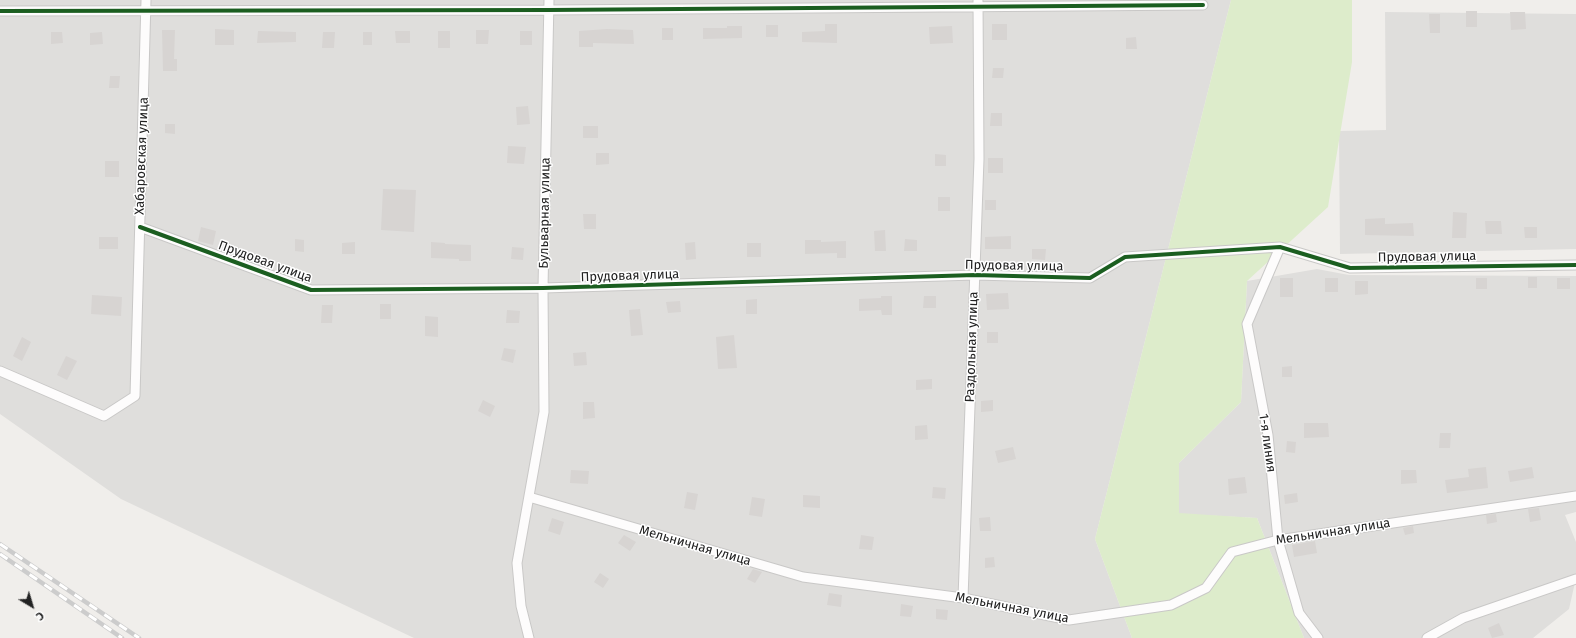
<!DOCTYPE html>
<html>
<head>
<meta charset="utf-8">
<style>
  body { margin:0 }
  #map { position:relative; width:1576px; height:638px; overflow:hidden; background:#f0eeeb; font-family:"Fira Sans",sans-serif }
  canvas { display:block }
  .north { position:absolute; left:12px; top:586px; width:40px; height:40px; -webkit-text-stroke:3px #fff; paint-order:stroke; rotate:142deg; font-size:11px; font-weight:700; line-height:16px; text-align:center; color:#222 }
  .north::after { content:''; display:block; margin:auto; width:14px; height:18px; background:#222; clip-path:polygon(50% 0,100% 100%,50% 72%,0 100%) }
</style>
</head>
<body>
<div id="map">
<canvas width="1576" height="638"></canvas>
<div class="north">С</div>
</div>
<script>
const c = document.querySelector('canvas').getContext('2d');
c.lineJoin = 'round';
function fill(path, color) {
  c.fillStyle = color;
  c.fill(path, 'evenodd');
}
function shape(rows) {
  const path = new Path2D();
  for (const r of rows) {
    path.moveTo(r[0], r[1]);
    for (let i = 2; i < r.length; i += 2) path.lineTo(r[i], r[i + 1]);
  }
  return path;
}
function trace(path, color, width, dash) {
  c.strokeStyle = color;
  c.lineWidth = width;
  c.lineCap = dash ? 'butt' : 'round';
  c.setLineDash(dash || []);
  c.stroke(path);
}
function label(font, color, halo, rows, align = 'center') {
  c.font = font + ' "Fira Sans",sans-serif';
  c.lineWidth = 3;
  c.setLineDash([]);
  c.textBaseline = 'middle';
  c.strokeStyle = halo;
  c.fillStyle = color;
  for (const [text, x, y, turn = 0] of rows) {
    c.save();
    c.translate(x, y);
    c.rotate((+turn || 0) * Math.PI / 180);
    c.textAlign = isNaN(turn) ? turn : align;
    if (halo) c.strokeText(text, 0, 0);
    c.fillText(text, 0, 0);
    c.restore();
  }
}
fill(shape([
  [0,0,1231,0,1095,539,1132,638,414,638,121,499,0,414],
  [1385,12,1576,14,1576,249,1340,254,1339,131,1386,130],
  [1317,269,1349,275,1576,276,1576,512,1565,515,1576,542,1576,578,1569,609,1533,638,1304,638,1257,518,1179,514,1179,463,1241,402,1247,281]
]), '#dfdedc');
fill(shape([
  [1231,0,1352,0,1352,62,1328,207,1247,281,1241,402,1179,463,1179,513,1257,518,1304,638,1132,638,1095,539]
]), '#ddeccb');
fill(shape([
  [1466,11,1477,11,1477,27,1466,27],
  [1510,12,1525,12,1526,29,1511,30],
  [1429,14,1440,14,1440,33,1430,33],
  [825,24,837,24,837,43,802,42,802,32,825,31],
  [992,24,1007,24,1007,40,992,40],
  [766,25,778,25,778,37,766,37],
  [727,26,742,26,742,38,703,39,703,28,727,28],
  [952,26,953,43,930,44,929,27],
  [662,28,673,28,673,40,662,40],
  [215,29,234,30,234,45,215,45],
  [607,29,633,30,634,44,593,43,593,47,579,47,579,31],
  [162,30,175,30,174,59,177,59,177,71,163,71],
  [476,30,489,30,488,44,476,44],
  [258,31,296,32,296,42,257,43],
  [395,31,410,31,410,43,396,43],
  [438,31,450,31,450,48,438,48],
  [520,31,532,31,532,45,520,45],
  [51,32,62,32,63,43,51,44],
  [102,32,103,44,90,45,90,33],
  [323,32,335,32,334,48,322,48],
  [363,32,372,32,372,45,363,45],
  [1136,37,1137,49,1126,49,1126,38],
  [993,68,1004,68,1003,78,992,78],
  [110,76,120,76,119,88,109,88],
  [528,106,530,124,517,125,516,107],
  [991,113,1002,113,1002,126,990,126],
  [165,124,175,124,175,134,165,133],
  [583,126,598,126,598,138,583,138],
  [508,146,526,147,524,164,507,163],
  [596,153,609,153,609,164,596,165],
  [935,154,946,155,946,166,935,166],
  [988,158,1003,158,1003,173,988,173],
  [105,161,119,161,119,177,105,177],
  [383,189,416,190,414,232,381,230],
  [938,197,950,197,950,211,938,211],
  [985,200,996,200,996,210,985,210],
  [1453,212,1467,213,1466,238,1452,238],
  [583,214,596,214,596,229,584,229],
  [1385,218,1385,224,1413,223,1414,236,1365,235,1365,219],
  [1485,221,1501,221,1502,234,1486,234],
  [201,227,216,231,213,245,198,241],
  [1524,227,1537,227,1537,238,1525,238],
  [885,230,886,251,875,251,874,231],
  [1011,236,1011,249,985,249,985,237],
  [99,237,118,237,118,249,99,249],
  [295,239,304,240,304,252,295,251],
  [905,239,917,240,917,251,904,251],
  [805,240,821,240,821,242,846,241,846,258,837,258,837,253,805,254],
  [355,242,355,254,342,254,342,243],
  [431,242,445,243,445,244,471,245,471,261,459,261,459,259,431,258],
  [695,242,696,259,686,260,685,243],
  [747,243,761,243,761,257,747,257],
  [512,247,524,248,523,260,511,259],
  [1032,249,1046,249,1045,260,1032,259],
  [1528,277,1537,277,1537,288,1528,288],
  [1280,278,1293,278,1293,297,1280,297],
  [1325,278,1338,278,1338,292,1325,292],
  [1476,278,1487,278,1487,289,1476,289],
  [1557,278,1570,278,1570,289,1557,289],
  [1355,281,1368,281,1368,294,1355,295],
  [1008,293,1009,309,987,310,986,294],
  [92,295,122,297,121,316,91,314],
  [881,296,892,296,892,315,882,315,881,310,859,311,859,299,881,298],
  [924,296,936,296,936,308,923,308],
  [757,299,757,314,746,314,746,300],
  [680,301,681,312,668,313,666,302],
  [380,304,391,304,391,319,380,319],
  [322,305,333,305,332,323,321,323],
  [640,309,643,335,631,336,629,310],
  [507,310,520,311,519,323,506,323],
  [425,316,438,317,438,337,425,336],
  [987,332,998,332,998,343,987,343],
  [734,335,737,368,718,369,716,337],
  [22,337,31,342,22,361,13,356],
  [504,348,516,350,513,363,501,360],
  [586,352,587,365,574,366,573,353],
  [66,356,77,361,67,380,57,375],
  [1292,366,1292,377,1282,377,1282,367],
  [932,379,932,389,916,390,916,380],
  [483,400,495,406,490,417,478,411],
  [993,400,993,411,981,412,981,401],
  [583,402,594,402,595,418,583,419],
  [1304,423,1328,423,1329,437,1304,438],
  [927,425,928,439,915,440,915,426],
  [1440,433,1451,433,1450,448,1439,448],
  [1287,441,1296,442,1295,453,1286,452],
  [1013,447,1016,459,998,463,995,451],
  [1486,467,1488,488,1447,493,1445,480,1469,477,1468,469],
  [1532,467,1534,478,1510,482,1508,471],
  [571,470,589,471,588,484,570,483],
  [1401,470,1416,470,1417,483,1401,484],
  [1245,477,1247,493,1229,495,1228,479],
  [933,487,946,488,945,499,932,498],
  [687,492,698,494,695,510,684,508],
  [1297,493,1298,502,1285,504,1284,495],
  [803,495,820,496,820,508,803,507],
  [752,497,765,499,762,517,749,515],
  [1539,508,1541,520,1530,522,1528,509],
  [1496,514,1497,522,1487,524,1486,515],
  [990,517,991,531,980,531,979,518],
  [552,518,564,522,560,535,548,531],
  [1413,526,1414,533,1405,535,1403,528],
  [624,535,636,542,630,551,618,543],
  [861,535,874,537,872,550,859,549],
  [1315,541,1317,553,1294,557,1292,545],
  [994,557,995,567,985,568,985,558],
  [753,569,762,572,755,583,747,579],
  [600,573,609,579,603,588,594,582],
  [829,593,842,595,841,607,827,605],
  [901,604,913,606,911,617,900,616],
  [936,609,948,610,947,620,936,619],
  [1499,623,1504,635,1492,638,1488,628]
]), '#d7d4d2');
const minor = shape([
  [0,11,549,10,1203,5],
  [140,227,311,290,543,288,975,275,1090,278,1125,257,1280,247,1350,268,1576,265],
  [1280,247,1247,324,1268,435,1278,540,1299,613,1318,638],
  [0,371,104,416,135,396,146,0],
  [529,497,803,577,963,598,1069,620,1171,605,1206,588,1232,552,1278,540,1576,496],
  [963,598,979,159,978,1],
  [529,638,521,606,517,563,544,412,543,288,549,0],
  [1427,638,1463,618,1576,579]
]);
trace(minor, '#c9c8c7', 11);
trace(minor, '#fdfcfc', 9);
const rail = shape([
  [0,544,139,638],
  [0,554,122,638]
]);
trace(rail, '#ccc', 4.5);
trace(rail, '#fff', 3, [9]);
trace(shape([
  [0,11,549,10,1203,5],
  [140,227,311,290,543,288,975,275,1090,278,1125,257,1280,247,1350,268,1576,265]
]), '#1b5e20', 4);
label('13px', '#222', '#fff', [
  ["Хабаровская улица",142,156,-88],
  ["Бульварная улица",545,213,-89],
  ["Прудовая улица",1427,257,-1],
  ["Прудовая улица",265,262,20],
  ["Прудовая улица",1014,266,1],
  ["Прудовая улица",630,276,-2],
  ["Раздольная улица",972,347,-88],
  ["1-я линия",1267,443,82],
  ["Мельничная улица",1333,532,-9],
  ["Мельничная улица",695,546,16],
  ["Мельничная улица",1012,608,11]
]);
</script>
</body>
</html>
